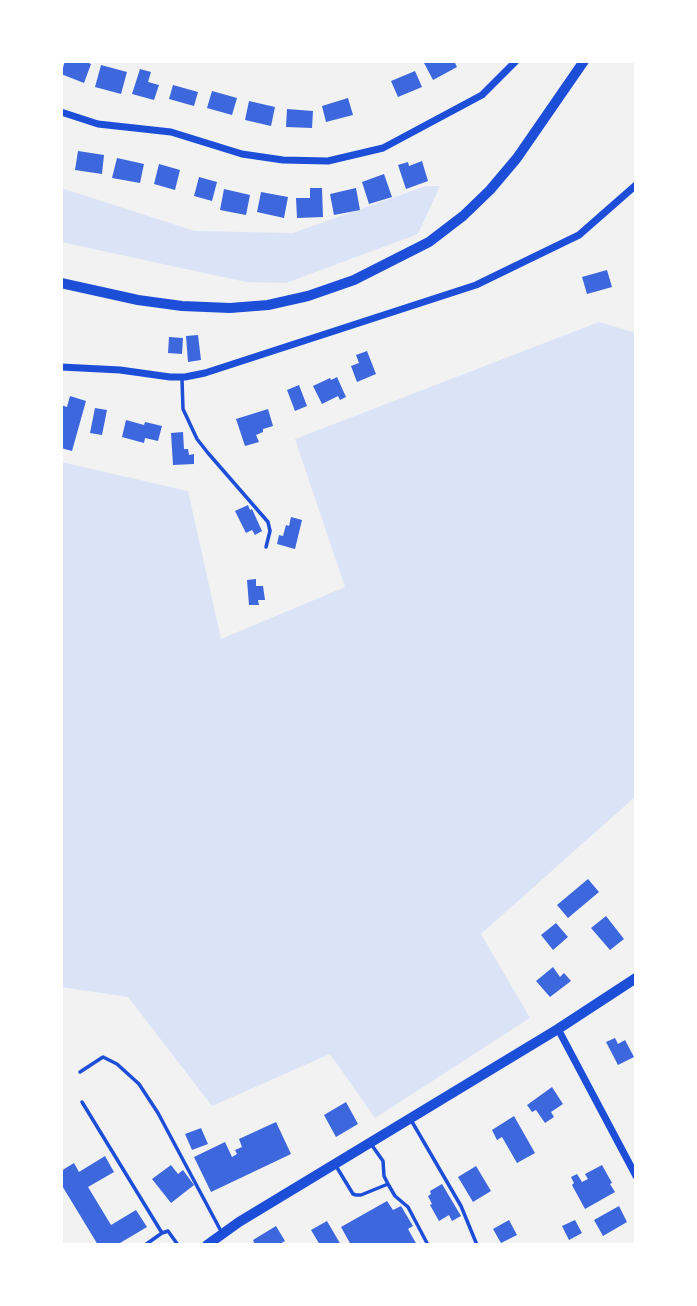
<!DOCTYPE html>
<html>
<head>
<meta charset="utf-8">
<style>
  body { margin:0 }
  #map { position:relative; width:697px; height:1306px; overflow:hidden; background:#f2f2f2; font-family:"Roboto Condensed",sans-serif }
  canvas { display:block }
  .frame { position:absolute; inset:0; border:63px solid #fff; pointer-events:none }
</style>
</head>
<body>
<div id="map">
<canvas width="697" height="1306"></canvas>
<div class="frame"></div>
</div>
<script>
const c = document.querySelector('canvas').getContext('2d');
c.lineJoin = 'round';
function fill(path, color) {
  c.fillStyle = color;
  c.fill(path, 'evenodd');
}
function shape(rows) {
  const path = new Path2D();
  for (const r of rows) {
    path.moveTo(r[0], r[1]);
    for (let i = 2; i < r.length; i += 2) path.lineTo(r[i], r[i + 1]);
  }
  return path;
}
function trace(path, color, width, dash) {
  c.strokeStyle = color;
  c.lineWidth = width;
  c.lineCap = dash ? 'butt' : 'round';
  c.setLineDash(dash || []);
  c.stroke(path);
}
fill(shape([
  [426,186,440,186,418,234,286,283,246,282,61,242,61,188,195,231,293,233],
  [599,322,636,333,636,796,481,934,530,1018,375,1118,330,1054,212,1106,128,997,61,987,61,462,188,491,221,639,345,587,295,439]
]), '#dbe4f7');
fill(shape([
  [65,61,84,61,91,64,84,83,61,74],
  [423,61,454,61,457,67,433,80],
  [101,65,127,72,121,94,95,87],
  [140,69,151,72,148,82,159,85,154,100,132,94],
  [415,71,422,87,398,97,391,81],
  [173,85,198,92,194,106,169,99],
  [212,91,237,98,232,115,207,108],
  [348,98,353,115,326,122,322,106],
  [249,101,275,107,271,126,245,120],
  [287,109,313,111,312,128,286,127],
  [78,151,104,155,102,174,75,170],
  [117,158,144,164,140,183,112,178],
  [422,161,428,181,406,189,398,165,408,162,409,166],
  [159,164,180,170,175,190,154,184],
  [384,174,392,197,369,204,362,182],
  [199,177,217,182,212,201,194,196],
  [310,188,322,188,323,217,297,218,296,198,310,198],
  [356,188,360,210,334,215,330,194],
  [224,189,250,195,246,215,220,210],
  [261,192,288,197,284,218,257,212],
  [607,270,612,287,587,294,582,277],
  [198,335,201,360,188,362,186,336],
  [169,337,183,338,182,354,168,353],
  [367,351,376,374,357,382,351,366,359,363,356,355],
  [337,377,346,397,340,400,338,396,322,404,313,386,330,378,331,380],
  [299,385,307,406,295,411,287,390],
  [70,396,86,401,72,451,61,448,61,405,67,407],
  [95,408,107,410,102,435,90,433],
  [268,409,273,426,263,429,263,432,256,435,259,442,245,446,236,419],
  [126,420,144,425,145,422,162,426,158,441,145,438,144,443,122,437],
  [183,432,184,449,188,449,189,455,194,454,194,464,173,465,171,433],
  [248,505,250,510,252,509,262,531,255,535,252,530,246,533,235,511],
  [291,517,302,520,295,549,277,544,279,535,283,536,286,525,289,526],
  [256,579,256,586,263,586,265,600,258,600,259,605,249,605,247,580],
  [588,879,599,892,568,918,557,905],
  [606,916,624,939,610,950,591,928],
  [556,923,568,937,553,950,541,935],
  [553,967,560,977,564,973,571,981,550,997,536,981],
  [615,1038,618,1044,625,1040,634,1057,618,1065,606,1042],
  [552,1087,563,1104,551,1112,554,1117,545,1123,536,1110,532,1112,527,1105],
  [346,1102,358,1124,336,1137,324,1115],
  [514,1116,535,1153,517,1163,502,1137,497,1140,492,1130],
  [276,1122,291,1154,211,1192,194,1157,225,1142,232,1157,237,1154,235,1150,242,1147,239,1139],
  [201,1128,208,1144,192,1150,185,1134],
  [105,1156,114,1172,88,1187,111,1225,136,1210,147,1227,120,1243,121,1245,98,1245,61,1184,61,1171,74,1163,79,1172],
  [171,1165,178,1174,183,1170,194,1185,171,1203,152,1179],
  [602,1165,612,1183,610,1184,615,1192,585,1209,572,1185,574,1183,571,1177,577,1174,582,1182,588,1179,585,1174],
  [476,1166,491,1191,473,1202,458,1177],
  [442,1184,461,1216,452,1221,449,1215,439,1221,430,1205,432,1204,428,1196,431,1194,430,1191],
  [387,1201,393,1210,401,1206,413,1226,408,1229,417,1245,351,1245,341,1227],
  [619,1206,627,1222,603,1236,594,1220],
  [509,1220,517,1235,501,1243,493,1229],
  [575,1220,582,1233,569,1240,562,1226],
  [327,1221,341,1245,320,1245,311,1230],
  [276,1226,285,1241,278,1245,255,1245,253,1240]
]), '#3d67dc');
trace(shape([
  [182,379,183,409,197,439,208,453,268,522,270,531,266,547],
  [80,1072,103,1057,117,1064,139,1084,158,1113,222,1233],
  [82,1102,162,1233],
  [411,1120,461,1206,477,1245],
  [336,1166,353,1194,356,1195,361,1195,388,1184,384,1176,383,1161,371,1144],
  [388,1184,395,1196,408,1207,428,1245],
  [145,1245,162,1233,168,1231,178,1245]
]), '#1d4ed8', 3.5);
trace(shape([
  [61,112,98,124,171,132,242,154,283,160,328,161,383,148,482,95,516,61],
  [61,367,120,370,170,377,185,377,205,373,476,285,579,235,636,185],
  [558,1029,636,1176]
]), '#1d4ed8', 7);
trace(shape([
  [207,1245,239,1222,558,1029,636,978]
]), '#1d4ed8', 10);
trace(shape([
  [61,283,138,300,182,306,230,308,268,305,308,296,354,280,429,242,463,216,490,190,517,158,584,61]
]), '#1d4ed8', 10);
</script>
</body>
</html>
